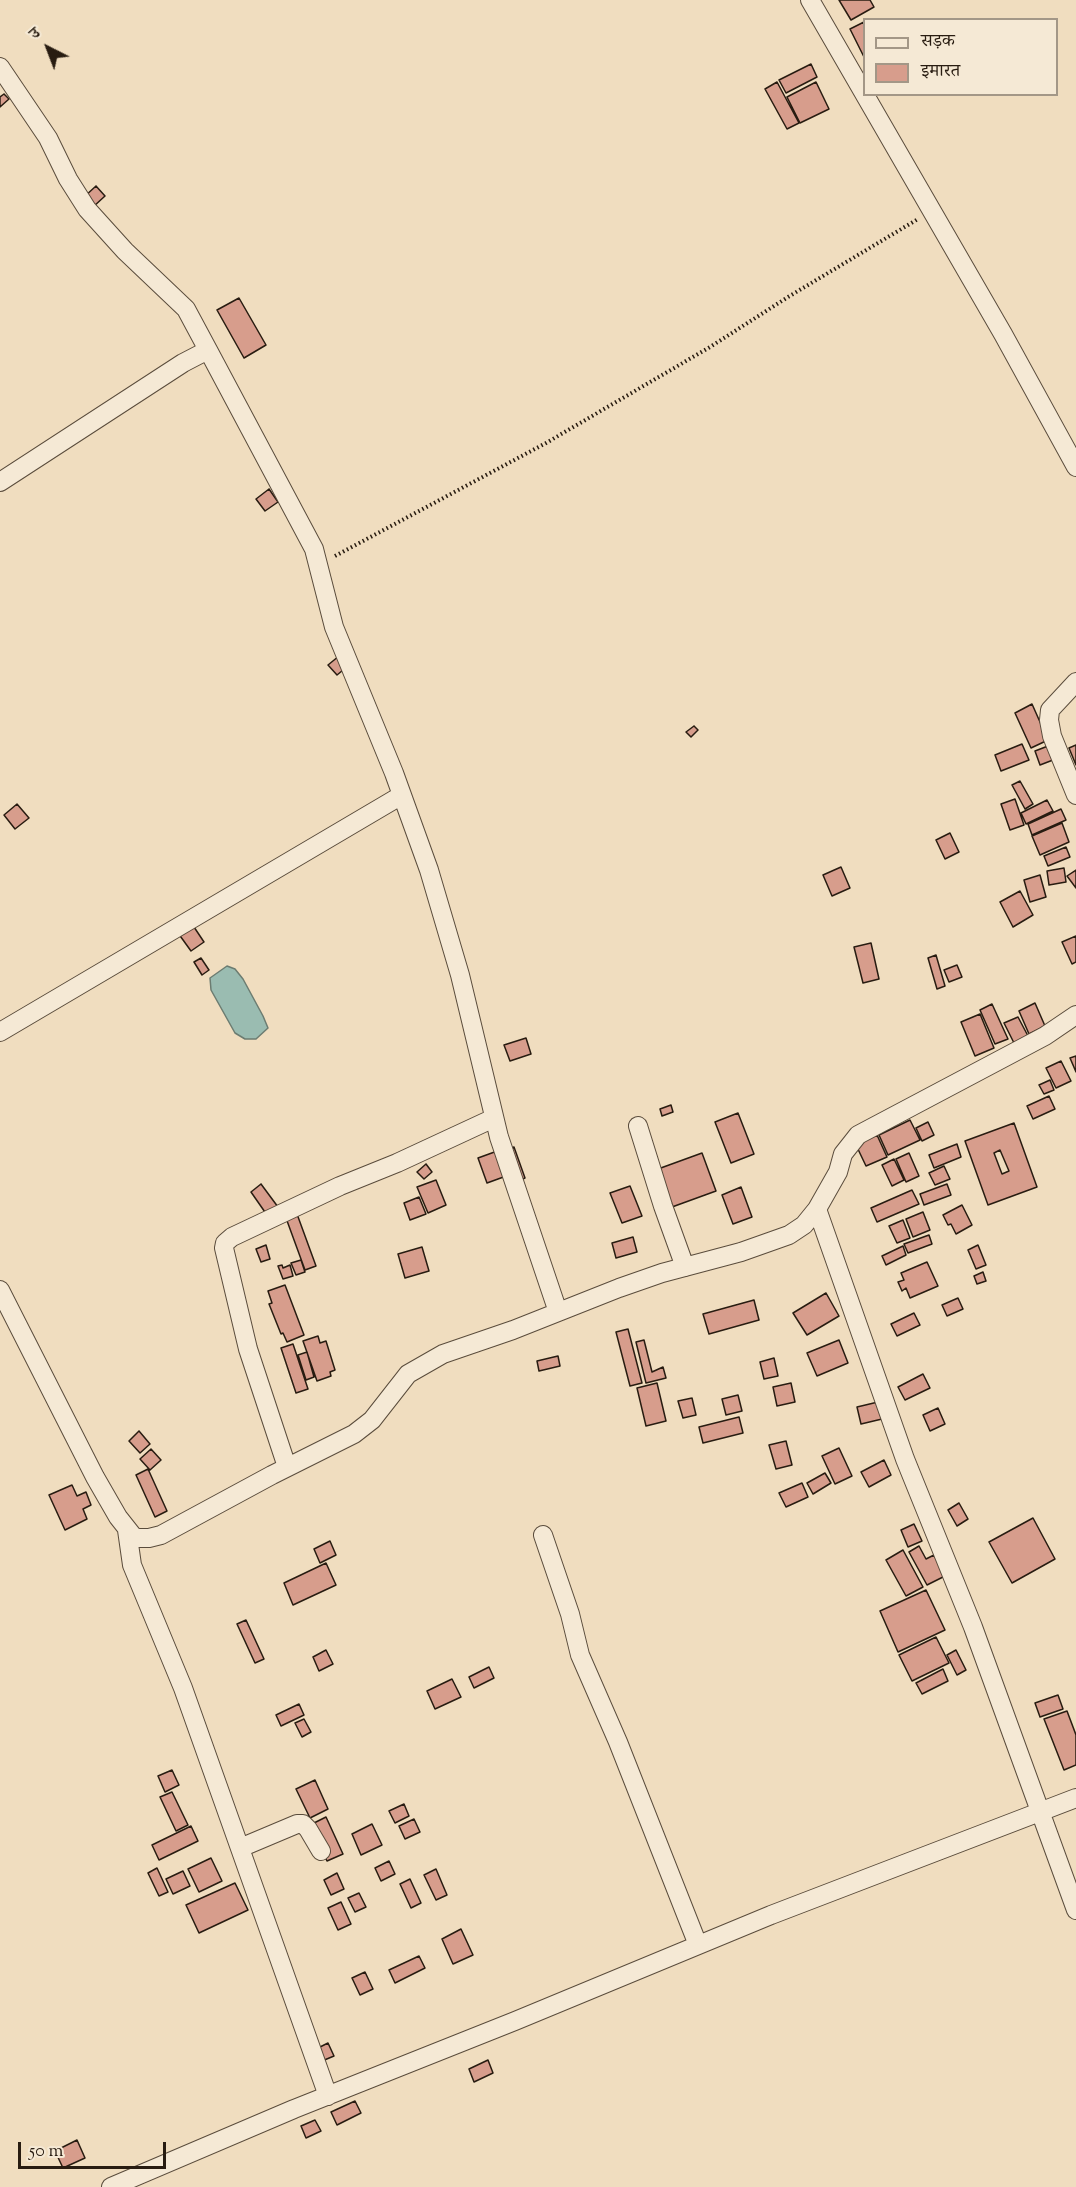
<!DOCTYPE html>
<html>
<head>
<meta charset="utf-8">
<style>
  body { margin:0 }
  #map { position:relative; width:1076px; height:2187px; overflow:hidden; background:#f0ddbf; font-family:"Sorts Mill Goudy","Noto Serif Devanagari",serif }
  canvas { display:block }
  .legend { position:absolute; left:863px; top:18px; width:195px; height:78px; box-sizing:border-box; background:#f5e9d5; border:2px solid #a39787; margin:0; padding:8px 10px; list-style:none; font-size:18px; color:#281c11 }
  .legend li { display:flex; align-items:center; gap:12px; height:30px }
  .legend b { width:30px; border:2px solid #a39787 }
  .north { position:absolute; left:18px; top:18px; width:60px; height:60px; -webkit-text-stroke:4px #f5e9d5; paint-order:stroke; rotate:318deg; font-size:16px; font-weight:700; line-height:24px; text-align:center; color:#281c11 }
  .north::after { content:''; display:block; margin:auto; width:21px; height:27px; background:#281c11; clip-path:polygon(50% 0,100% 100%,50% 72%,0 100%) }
  .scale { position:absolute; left:18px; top:2142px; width:148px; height:27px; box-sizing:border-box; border:3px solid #281c11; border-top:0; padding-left:8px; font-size:18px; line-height:21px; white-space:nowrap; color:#281c11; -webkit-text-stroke:4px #f5e9d5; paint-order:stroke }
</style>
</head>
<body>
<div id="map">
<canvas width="1076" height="2187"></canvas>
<ul class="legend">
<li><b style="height:8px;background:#f5e9d5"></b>सड़क</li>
<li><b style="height:16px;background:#d79d8c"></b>इमारत</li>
</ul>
<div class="north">उ</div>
<div class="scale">50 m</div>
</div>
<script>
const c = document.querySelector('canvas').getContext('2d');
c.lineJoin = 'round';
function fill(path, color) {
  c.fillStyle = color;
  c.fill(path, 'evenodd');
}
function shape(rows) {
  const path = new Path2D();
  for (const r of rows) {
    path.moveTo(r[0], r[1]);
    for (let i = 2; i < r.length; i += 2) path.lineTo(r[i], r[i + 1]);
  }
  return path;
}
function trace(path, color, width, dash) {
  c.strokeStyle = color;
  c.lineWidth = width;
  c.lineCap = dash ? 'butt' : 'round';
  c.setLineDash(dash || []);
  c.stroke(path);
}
const water = shape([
  [227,966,235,969,243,979,263,1016,268,1028,256,1039,245,1039,235,1033,211,990,210,978,227,966]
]);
fill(water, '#9abcb1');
trace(water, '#6c7c71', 1.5);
const building = shape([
  [839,0,870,0,874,7,851,20,839,0],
  [864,22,864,57,850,29,864,22],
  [811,64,817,77,786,93,779,80,811,64],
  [777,82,799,123,787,129,765,89,777,82],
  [816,82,829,109,800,123,787,97,816,82],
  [4,94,9,99,0,107,0,97,4,94],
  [96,186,105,196,93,207,84,197,96,186],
  [239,298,266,345,244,358,217,310,239,298],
  [269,489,278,502,265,511,256,499,269,489],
  [339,656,348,666,337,675,328,665,339,656],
  [1032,704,1048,740,1031,748,1015,713,1032,704],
  [694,726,698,730,691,737,686,732,694,726],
  [1022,744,1029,760,1001,771,995,755,1022,744],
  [1076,745,1076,765,1069,748,1076,745],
  [1048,746,1053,760,1040,765,1035,751,1048,746],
  [1020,781,1033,804,1025,809,1012,785,1020,781],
  [1015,799,1024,825,1010,830,1001,804,1015,799],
  [1047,800,1053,811,1026,824,1021,813,1047,800],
  [17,804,29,818,15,829,4,815,17,804],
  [1061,809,1066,820,1032,835,1028,824,1061,809],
  [1062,823,1069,842,1040,855,1032,836,1062,823],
  [950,833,959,852,945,859,936,840,950,833],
  [1066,847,1070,857,1048,866,1044,856,1066,847],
  [841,867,850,888,832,896,823,875,841,867],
  [1064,868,1066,882,1049,885,1047,871,1064,868],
  [1076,870,1076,888,1067,876,1076,870],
  [1040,875,1046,897,1030,902,1024,880,1040,875],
  [1020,891,1033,915,1013,927,1000,902,1020,891],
  [192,924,204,942,191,951,178,933,192,924],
  [1076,936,1076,962,1072,964,1062,942,1076,936],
  [871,943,879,979,863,983,854,947,871,943],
  [936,955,945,986,937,989,928,958,936,955],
  [201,958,209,970,202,975,194,962,201,958],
  [957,965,962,977,949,982,944,970,957,965],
  [1035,1003,1045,1026,1029,1034,1019,1011,1035,1003],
  [992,1004,1008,1039,995,1044,980,1010,992,1004],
  [980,1014,994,1048,975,1056,961,1022,980,1014],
  [1018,1017,1028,1036,1014,1043,1004,1023,1018,1017],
  [526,1038,531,1054,510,1061,504,1045,526,1038],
  [1076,1056,1076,1072,1070,1058,1076,1056],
  [1061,1061,1071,1081,1056,1088,1046,1068,1061,1061],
  [1050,1080,1054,1090,1044,1094,1039,1085,1050,1080],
  [1049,1096,1055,1109,1033,1119,1027,1106,1049,1096],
  [671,1105,673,1112,662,1116,660,1109,671,1105],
  [738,1113,754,1154,731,1163,715,1122,738,1113],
  [910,1120,920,1140,888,1155,879,1135,910,1120],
  [928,1122,934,1135,922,1141,916,1128,928,1122],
  [1014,1123,1037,1187,988,1205,965,1141,1014,1123],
  [1000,1150,1009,1171,1002,1174,994,1153,1000,1150],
  [877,1135,887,1157,866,1166,856,1145,877,1135],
  [957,1144,961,1157,934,1168,929,1155,957,1144],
  [514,1147,525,1178,518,1181,506,1150,514,1147],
  [500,1150,509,1175,487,1183,478,1158,500,1150],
  [702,1153,716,1191,672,1207,658,1169,702,1153],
  [909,1153,919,1176,906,1182,896,1159,909,1153],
  [894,1159,904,1180,892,1186,882,1165,894,1159],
  [426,1164,432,1172,424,1179,417,1172,426,1164],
  [944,1166,950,1179,935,1185,929,1173,944,1166],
  [436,1180,446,1205,428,1213,417,1187,436,1180],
  [261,1184,278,1207,267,1215,251,1192,261,1184],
  [947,1184,951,1195,924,1205,920,1194,947,1184],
  [630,1186,642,1216,622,1223,610,1193,630,1186],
  [741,1187,752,1217,733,1224,722,1195,741,1187],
  [912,1190,919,1204,877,1222,871,1208,912,1190],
  [419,1197,426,1214,410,1220,404,1203,419,1197],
  [962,1205,972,1225,956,1234,951,1224,948,1225,943,1215,962,1205],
  [923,1212,930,1230,913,1237,906,1219,923,1212],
  [297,1214,316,1266,305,1270,286,1218,297,1214],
  [903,1220,910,1238,897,1243,889,1226,903,1220],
  [929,1235,932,1244,908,1253,904,1244,929,1235],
  [633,1237,637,1252,616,1258,612,1243,633,1237],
  [266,1245,270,1259,261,1262,256,1249,266,1245],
  [978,1245,986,1265,976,1269,968,1250,978,1245],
  [903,1246,906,1255,886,1265,882,1256,903,1246],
  [422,1247,429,1271,405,1278,398,1254,422,1247],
  [301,1260,305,1272,296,1275,291,1263,301,1260],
  [927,1262,938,1286,910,1298,906,1288,902,1291,898,1282,904,1280,901,1273,927,1262],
  [282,1265,283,1268,290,1265,293,1276,283,1279,278,1266,282,1265],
  [983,1272,986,1281,977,1284,974,1276,983,1272],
  [285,1285,304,1335,287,1342,283,1333,281,1334,269,1304,272,1303,268,1291,285,1285],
  [826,1293,839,1316,807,1335,793,1313,826,1293],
  [958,1298,963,1309,947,1316,942,1305,958,1298],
  [754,1300,759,1320,709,1334,703,1314,754,1300],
  [914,1313,920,1325,897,1336,891,1324,914,1313],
  [628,1329,642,1383,630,1386,616,1332,628,1329],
  [318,1336,320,1343,326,1341,335,1370,330,1372,331,1376,317,1381,303,1341,318,1336],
  [644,1340,652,1372,663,1367,666,1378,646,1383,636,1342,644,1340],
  [839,1340,848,1363,817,1376,807,1353,839,1340],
  [293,1344,308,1389,296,1393,281,1348,293,1344],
  [307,1352,314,1377,306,1380,298,1355,307,1352],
  [558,1356,560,1366,539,1371,537,1361,558,1356],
  [774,1358,778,1376,764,1379,760,1362,774,1358],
  [923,1374,930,1388,905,1400,898,1387,923,1374],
  [657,1383,666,1421,646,1426,637,1388,657,1383],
  [791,1383,795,1402,777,1406,773,1387,791,1383],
  [738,1395,742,1411,726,1415,722,1399,738,1395],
  [692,1398,696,1415,683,1418,678,1401,692,1398],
  [878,1402,882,1419,861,1424,857,1407,878,1402],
  [938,1408,945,1424,930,1431,923,1415,938,1408],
  [739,1417,743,1433,703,1443,699,1427,739,1417],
  [139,1431,150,1444,140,1453,129,1441,139,1431],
  [786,1441,792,1465,776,1469,769,1445,786,1441],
  [839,1448,852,1476,835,1484,822,1456,839,1448],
  [151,1449,161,1460,150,1470,140,1459,151,1449],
  [884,1460,891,1475,869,1487,861,1472,884,1460],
  [148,1469,167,1511,155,1517,136,1475,148,1469],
  [825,1473,831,1483,813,1494,807,1483,825,1473],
  [802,1483,808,1497,786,1507,779,1493,802,1483],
  [72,1485,77,1496,86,1492,91,1505,83,1509,87,1519,65,1530,49,1495,72,1485],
  [959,1503,968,1519,957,1526,948,1510,959,1503],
  [1033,1518,1055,1559,1012,1583,989,1542,1033,1518],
  [914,1524,922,1541,908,1547,901,1530,914,1524],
  [330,1541,336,1555,320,1563,314,1549,330,1541],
  [919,1546,926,1559,934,1555,945,1576,927,1585,909,1552,919,1546],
  [903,1550,923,1587,906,1596,886,1560,903,1550],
  [326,1563,336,1585,293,1605,284,1583,326,1563],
  [926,1590,945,1630,898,1652,880,1611,926,1590],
  [246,1620,264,1659,255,1663,237,1624,246,1620],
  [936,1637,949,1663,912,1681,899,1655,936,1637],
  [326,1650,333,1664,319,1671,313,1657,326,1650],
  [956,1650,966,1670,957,1675,947,1655,956,1650],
  [489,1667,494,1678,474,1688,469,1677,489,1667],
  [943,1669,948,1681,922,1694,916,1683,943,1669],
  [452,1679,461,1697,435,1709,427,1691,452,1679],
  [1058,1695,1063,1709,1040,1717,1035,1703,1058,1695],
  [299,1704,304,1715,281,1726,276,1715,299,1704],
  [1067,1711,1076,1735,1076,1765,1064,1770,1044,1719,1067,1711],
  [304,1719,311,1732,302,1737,295,1723,304,1719],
  [172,1770,179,1785,165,1792,158,1776,172,1770],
  [315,1780,328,1809,310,1818,296,1789,315,1780],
  [172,1792,188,1825,176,1831,160,1797,172,1792],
  [404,1804,409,1816,395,1823,389,1811,404,1804],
  [326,1817,343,1854,327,1861,310,1825,326,1817],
  [414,1819,420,1832,405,1839,399,1826,414,1819],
  [372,1824,382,1845,361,1855,352,1834,372,1824],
  [191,1826,198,1841,159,1860,152,1845,191,1826],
  [211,1858,222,1881,199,1892,188,1869,211,1858],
  [389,1861,395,1874,381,1881,375,1868,389,1861],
  [157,1868,168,1892,159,1896,148,1873,157,1868],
  [436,1869,447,1895,436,1900,424,1875,436,1869],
  [183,1871,190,1886,173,1894,166,1879,183,1871],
  [337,1873,344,1889,331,1895,324,1880,337,1873],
  [410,1879,421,1903,411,1908,400,1884,410,1879],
  [235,1883,248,1910,199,1933,186,1905,235,1883],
  [359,1893,366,1907,355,1912,348,1898,359,1893],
  [341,1902,351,1924,338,1930,328,1908,341,1902],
  [461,1929,473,1955,453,1964,442,1939,461,1929],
  [419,1956,425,1968,395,1983,389,1970,419,1956],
  [365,1972,373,1989,360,1995,352,1978,365,1972],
  [328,2043,334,2056,322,2061,316,2049,328,2043],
  [488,2060,493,2073,474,2082,469,2069,488,2060],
  [355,2101,361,2113,337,2125,331,2112,355,2101],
  [315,2120,321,2131,306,2138,301,2126,315,2120],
  [77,2140,85,2158,63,2168,55,2151,77,2140]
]);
fill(building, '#d79d8c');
trace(building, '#281c11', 1.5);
const minor = shape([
  [810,0,1003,334,1076,467],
  [0,67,48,138,68,179,87,209,125,251,186,309,208,350],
  [0,482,183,363,208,350,314,549,334,627,394,773,429,870,460,975,499,1137,558,1312],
  [1076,682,1050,710,1049,720,1052,736,1076,795],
  [0,1032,402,795],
  [638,1126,663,1206,685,1267],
  [817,1209,905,1459,973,1627,1076,1910],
  [0,1290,95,1477,118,1517,133,1536,138,1538,149,1538,161,1535,272,1475,354,1434,372,1420,408,1374,443,1354,513,1330,619,1288,662,1273,741,1252,789,1235,804,1225,817,1209,838,1172,843,1154,858,1135,1045,1036,1076,1015],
  [287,1467,248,1349,224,1248,225,1243,232,1237,340,1186,397,1163,494,1118],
  [127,1530,132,1565,183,1688,328,2096],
  [543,1535,570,1614,580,1655,618,1742,698,1945],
  [240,1848,297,1824,303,1824,308,1829,321,1851],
  [111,2187,294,2109,515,2021,771,1915,1076,1798]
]);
trace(minor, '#5a4c3c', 20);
trace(shape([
  [335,556,546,443,710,347,788,297,918,219]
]), '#281c11', 4, [1.5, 3]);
trace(minor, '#f5e9d5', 18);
</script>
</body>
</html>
